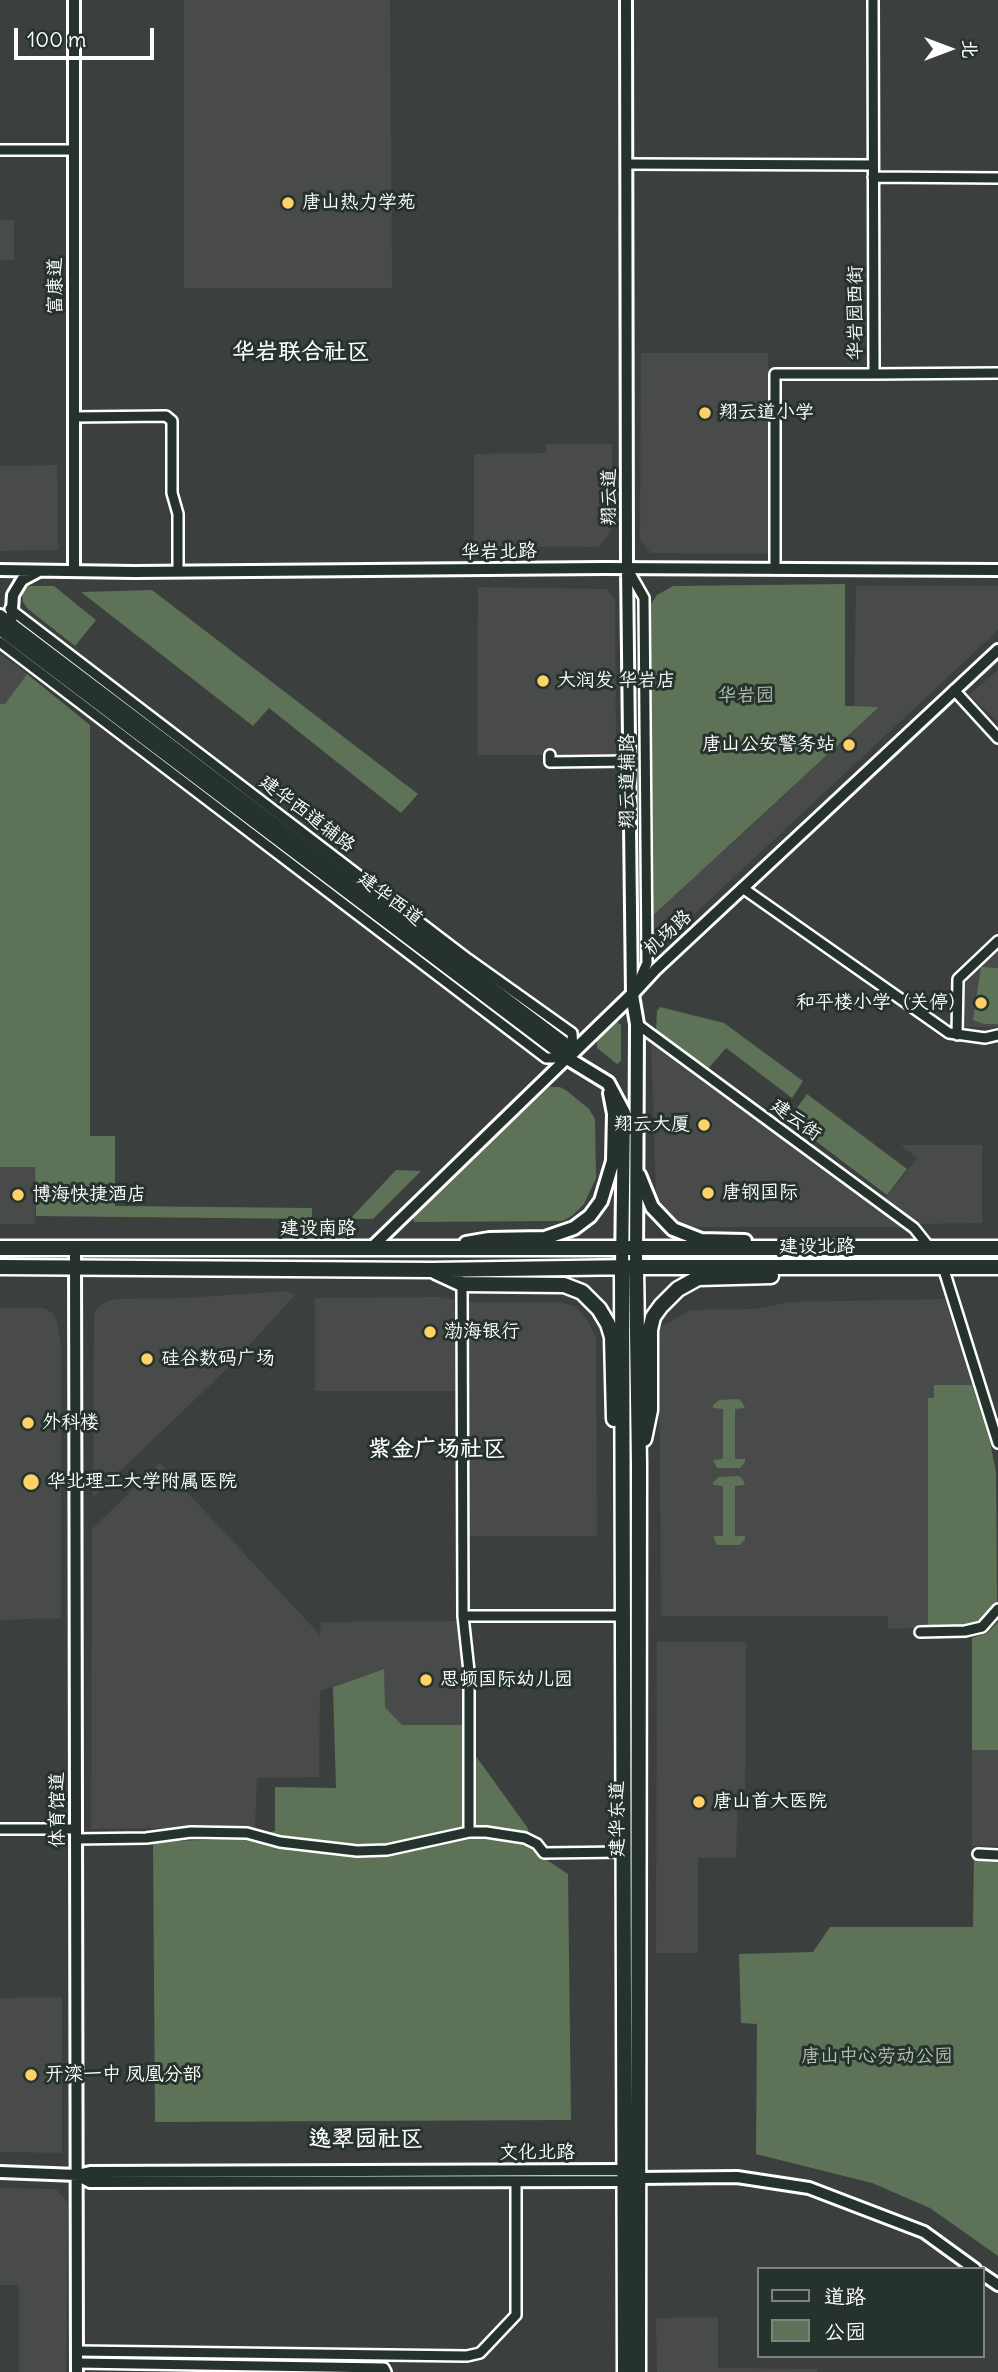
<!DOCTYPE html>
<html>
<head>
<meta charset="utf-8">
<style>
  body { margin:0 }
  #map { position:relative; width:998px; height:2372px; overflow:hidden; background:#3b403e; font-family:Delius,"LXGW WenKai TC",sans-serif }
  canvas { display:block }
  .legend { position:absolute; left:757px; top:2267px; width:228px; height:91px; box-sizing:border-box; background:#26332d; border:2px solid #7d8581; margin:0; padding:9px 12px; list-style:none; font-size:21px; color:#fff }
  .legend li { display:flex; align-items:center; gap:14px; height:35px }
  .legend b { width:35px; border:2px solid #7d8581 }
  .north { position:absolute; left:914px; top:14px; width:70px; height:70px; -webkit-text-stroke:5px #26332d; paint-order:stroke; rotate:90deg; font-size:19px; font-weight:700; line-height:28px; text-align:center; color:#fff }
  .north::after { content:''; display:block; margin:auto; width:24px; height:32px; background:#fff; clip-path:polygon(50% 0,100% 100%,50% 72%,0 100%) }
  .scale { position:absolute; left:14px; top:28px; width:140px; height:32px; box-sizing:border-box; border:4px solid #fff; border-top:0; padding-left:9px; font-size:21px; line-height:24px; white-space:nowrap; color:#fff; -webkit-text-stroke:5px #26332d; paint-order:stroke }
</style>
</head>
<body>
<div id="map">
<canvas width="998" height="2372"></canvas>
<ul class="legend">
<li><b style="height:9px;background:#26332d"></b>道路</li>
<li><b style="height:19px;background:#5d7256"></b>公园</li>
</ul>
<div class="north">北</div>
<div class="scale">100 m</div>
</div>
<script>
const c = document.querySelector('canvas').getContext('2d');
c.lineJoin = 'round';
function fill(path, color) {
  c.fillStyle = color;
  c.fill(path, 'evenodd');
}
function shape(rows) {
  const path = new Path2D();
  for (const r of rows) {
    path.moveTo(r[0], r[1]);
    for (let i = 2; i < r.length; i += 2) path.lineTo(r[i], r[i + 1]);
  }
  return path;
}
function trace(path, color, width, dash) {
  c.strokeStyle = color;
  c.lineWidth = width;
  c.lineCap = dash ? 'butt' : 'round';
  c.setLineDash(dash || []);
  c.stroke(path);
}
function label(font, color, halo, rows, align = 'center') {
  c.font = font + ' Delius,"LXGW WenKai TC",sans-serif';
  c.lineWidth = 6;
  c.setLineDash([]);
  c.textBaseline = 'middle';
  c.strokeStyle = halo;
  c.fillStyle = color;
  for (const [text, x, y, turn = 0] of rows) {
    c.save();
    c.translate(x, y);
    c.rotate((+turn || 0) * Math.PI / 180);
    c.textAlign = isNaN(turn) ? turn : align;
    if (halo) c.strokeText(text, 0, 0);
    c.fillText(text, 0, 0);
    c.restore();
  }
}
fill(shape([
  [184,0,390,0,392,288,184,288],
  [0,220,14,220,14,260,0,260],
  [641,353,768,353,769,554,651,553,640,540],
  [546,444,612,444,612,530,598,547,474,546,474,454,546,453],
  [57,465,58,550,0,551,0,466],
  [856,586,998,586,998,630,654,952,647,948,647,921,878,708,854,707],
  [478,587,607,589,615,599,616,755,477,755],
  [0,654,27,674,5,705,0,704],
  [998,670,998,722,969,695],
  [998,947,998,1027,965,1027,965,978],
  [651,1042,902,1227,690,1227,678,1223,664,1212,656,1196],
  [901,1145,982,1145,982,1223,912,1224,882,1203,917,1158],
  [0,1167,35,1167,35,1224,0,1224],
  [287,1291,295,1295,232,1364,93,1497,94,1315,98,1307,108,1301,117,1299,185,1298],
  [437,1297,468,1302,559,1302,574,1306,587,1319,596,1338,597,1536,468,1536,468,1391,315,1391,315,1298],
  [945,1299,990,1442,996,1472,997,1602,971,1626,888,1629,888,1616,661,1616,659,1328,691,1310,755,1309,790,1302],
  [0,1308,44,1308,53,1313,57,1322,61,1345,61,1618,0,1620],
  [160,1463,320,1635,321,1622,469,1621,467,1725,402,1725,385,1707,383,1669,320,1691,319,1777,257,1778,255,1827,91,1829,92,1529],
  [657,1642,746,1642,745,1790,738,1791,736,1858,698,1858,698,1953,656,1953],
  [972,1750,998,1750,998,1846,972,1846],
  [62,1997,62,2153,0,2152,0,1998],
  [0,2188,56,2189,68,2203,66,2372,19,2372,19,2285,0,2285],
  [718,2317,718,2368,817,2369,817,2372,657,2372,656,2318]
]), '#494a4a');
fill(shape([
  [845,584,845,706,879,707,647,921,649,618,651,604,657,595,673,586],
  [28,586,54,586,96,620,75,646,28,609,23,602,22,594],
  [152,590,418,794,401,813,269,708,253,726,81,592],
  [27,674,90,725,90,1136,115,1136,115,1206,312,1208,312,1219,36,1216,35,1167,0,1167,0,704,5,704],
  [981,967,998,968,998,1024,984,1024,973,1020],
  [660,1007,724,1023,803,1081,792,1098,726,1048,707,1070,656,1032,657,1011],
  [617,1022,621,1025,621,1061,617,1064,597,1048,597,1041],
  [549,1087,560,1087,567,1091,589,1109,595,1119,596,1178,584,1204,572,1216,562,1221,414,1222,413,1217],
  [807,1094,907,1169,887,1195,788,1120],
  [396,1170,421,1171,373,1219,350,1219],
  [934,1385,972,1385,990,1442,996,1472,997,1602,989,1618,971,1626,928,1628,928,1398,934,1398],
  [738,1399,742,1402,745,1408,735,1409,735,1459,745,1459,745,1462,740,1468,717,1468,713,1460,723,1459,723,1409,713,1408,713,1405,719,1400],
  [738,1476,742,1478,745,1485,735,1486,735,1536,745,1536,745,1539,740,1545,717,1545,713,1536,723,1536,723,1486,713,1485,713,1482,719,1477],
  [998,1622,998,1750,972,1750,972,1638,987,1633],
  [384,1669,385,1707,402,1725,467,1725,465,1741,527,1827,536,1853,568,1874,571,2120,155,2122,153,1842,248,1838,275,1831,275,1787,336,1788,333,1687],
  [998,1850,998,2256,930,2208,872,2183,756,2154,757,2024,741,2023,739,1954,813,1952,830,1927,973,1927,974,1851]
]), '#5d7256');
const minor = shape([
  [0,150,74,150],
  [627,164,873,165],
  [873,177,998,178],
  [874,374,998,373],
  [74,417,166,416,172,421,172,493,178,514,178,571],
  [627,568,644,598,647,963,635,990],
  [775,569,775,374,874,374,873,0],
  [10,609,468,959,572,1033,573,1050],
  [0,642,546,1058,566,1058],
  [954,690,998,738],
  [550,755,550,762,630,761],
  [744,889,949,1033,985,1038,998,1035],
  [637,1024,914,1228,930,1248],
  [957,1035,958,979,998,941],
  [943,1267,998,1443],
  [462,1284,463,1616,469,1671,469,1832],
  [463,1616,624,1616],
  [920,1632,965,1631,982,1627,998,1609],
  [0,1829,76,1829],
  [76,1839,146,1838,191,1832,247,1833,280,1842,357,1851,387,1850,469,1832,486,1832,525,1838,537,1844,544,1853,625,1852],
  [978,1854,998,1855],
  [77,2351,467,2356,480,2353,516,2315,516,2183],
  [77,2363,384,2368,386,2372]
]);
const tertiary = shape([
  [74,0,74,571],
  [626,0,627,568,632,995],
  [0,570,134,572,604,568,998,570],
  [11,624,13,595,22,580,37,572],
  [632,995,655,970,998,650],
  [75,1248,77,2372],
  [370,1249,567,1058],
  [0,2172,77,2175,90,2172,624,2170,638,2178,737,2177,809,2188,924,2232,975,2269],
  [77,2175,90,2182,629,2181],
  [982,2274,998,2285]
]);
const secondary = shape([
  [0,616,573,1050],
  [0,629,567,1058,608,1083,624,1113,622,1269],
  [632,995,637,1024,636,1267],
  [570,1055,632,995],
  [639,1175,652,1207,673,1229,701,1240,745,1241],
  [466,1243,489,1239,545,1238,574,1228,590,1216,601,1201,613,1161,614,1114,610,1093]
]);
const primary = shape([
  [0,1248,998,1248],
  [0,1267,432,1270,636,1267,998,1267],
  [636,1267,639,1464,638,2372],
  [622,1269,625,2372],
  [436,1272,462,1284,564,1285,582,1292,599,1309,608,1324,612,1337,614,1419],
  [644,1439,650,1410,650,1330,653,1317,661,1306,678,1289,698,1278,771,1276]
]);
trace(minor, '#fff', 14);
trace(tertiary, '#fff', 16);
trace(secondary, '#fff', 18);
trace(primary, '#fff', 19);
trace(minor, '#26332d', 9);
trace(tertiary, '#26332d', 10);
trace(secondary, '#26332d', 12);
trace(primary, '#26332d', 14);
for (const [x, y, r, color] of [
  [288,203,7,"#ffd166"],
  [705,413,7,"#ffd166"],
  [543,681,7,"#ffd166"],
  [849,745,7,"#ffd166"],
  [981,1003,7,"#ffd166"],
  [704,1125,7,"#ffd166"],
  [708,1193,7,"#ffd166"],
  [18,1195,7,"#ffd166"],
  [430,1332,7,"#ffd166"],
  [147,1359,7,"#ffd166"],
  [28,1423,7,"#ffd166"],
  [31,1482,9,"#ffd166"],
  [426,1680,7,"#ffd166"],
  [699,1802,7,"#ffd166"],
  [31,2075,7,"#ffd166"]
]) {
  const dot = new Path2D();
  dot.arc(x, y, r, 0, 2 * Math.PI);
  c.fillStyle = color;
  c.fill(dot);
  trace(dot, '#26332d', 2.5);
}
label('19px', '#fff', '#26332d', [
  ["唐山热力学苑",302,203],
  ["翔云道小学",719,413],
  ["大润发 华岩店",557,681],
  ["唐山公安警务站",835,745,"right"],
  ["和平楼小学（关停）",967,1003,"right"],
  ["翔云大厦",690,1125,"right"],
  ["唐钢国际",722,1193],
  ["博海快捷酒店",32,1195],
  ["渤海银行",444,1332],
  ["硅谷数码广场",161,1359],
  ["外科楼",42,1423],
  ["华北理工大学附属医院",47,1482],
  ["思顿国际幼儿园",440,1680],
  ["唐山首大医院",713,1802],
  ["开滦一中 凤凰分部",45,2075]
], 'left');
label('19px', '#fff', '#26332d', [
  ["富康道",56,286,-90],
  ["华岩园西街",856,313,-90],
  ["翔云道",610,497,-90],
  ["华岩北路",499,552,-1],
  ["翔云道辅路",628,781,-90],
  ["建华西道辅路",307,814,37],
  ["建华西道",390,899,37],
  ["机场路",668,933,-43],
  ["建云街",796,1120,36],
  ["建设南路",318,1229],
  ["建设北路",817,1247],
  ["体育馆道",58,1810,-90],
  ["建华东道",618,1819,-90],
  ["文化北路",537,2153]
]);
label('19px', '#b6c0b3', '#26332d', [
  ["华岩园",746,696],
  ["唐山中心劳动公园",877,2057]
]);
label('bold 23px', '#fff', '#26332d', [
  ["华岩联合社区",301,352],
  ["紫金广场社区",437,1449],
  ["逸翠园社区",366,2139]
]);
</script>
</body>
</html>
